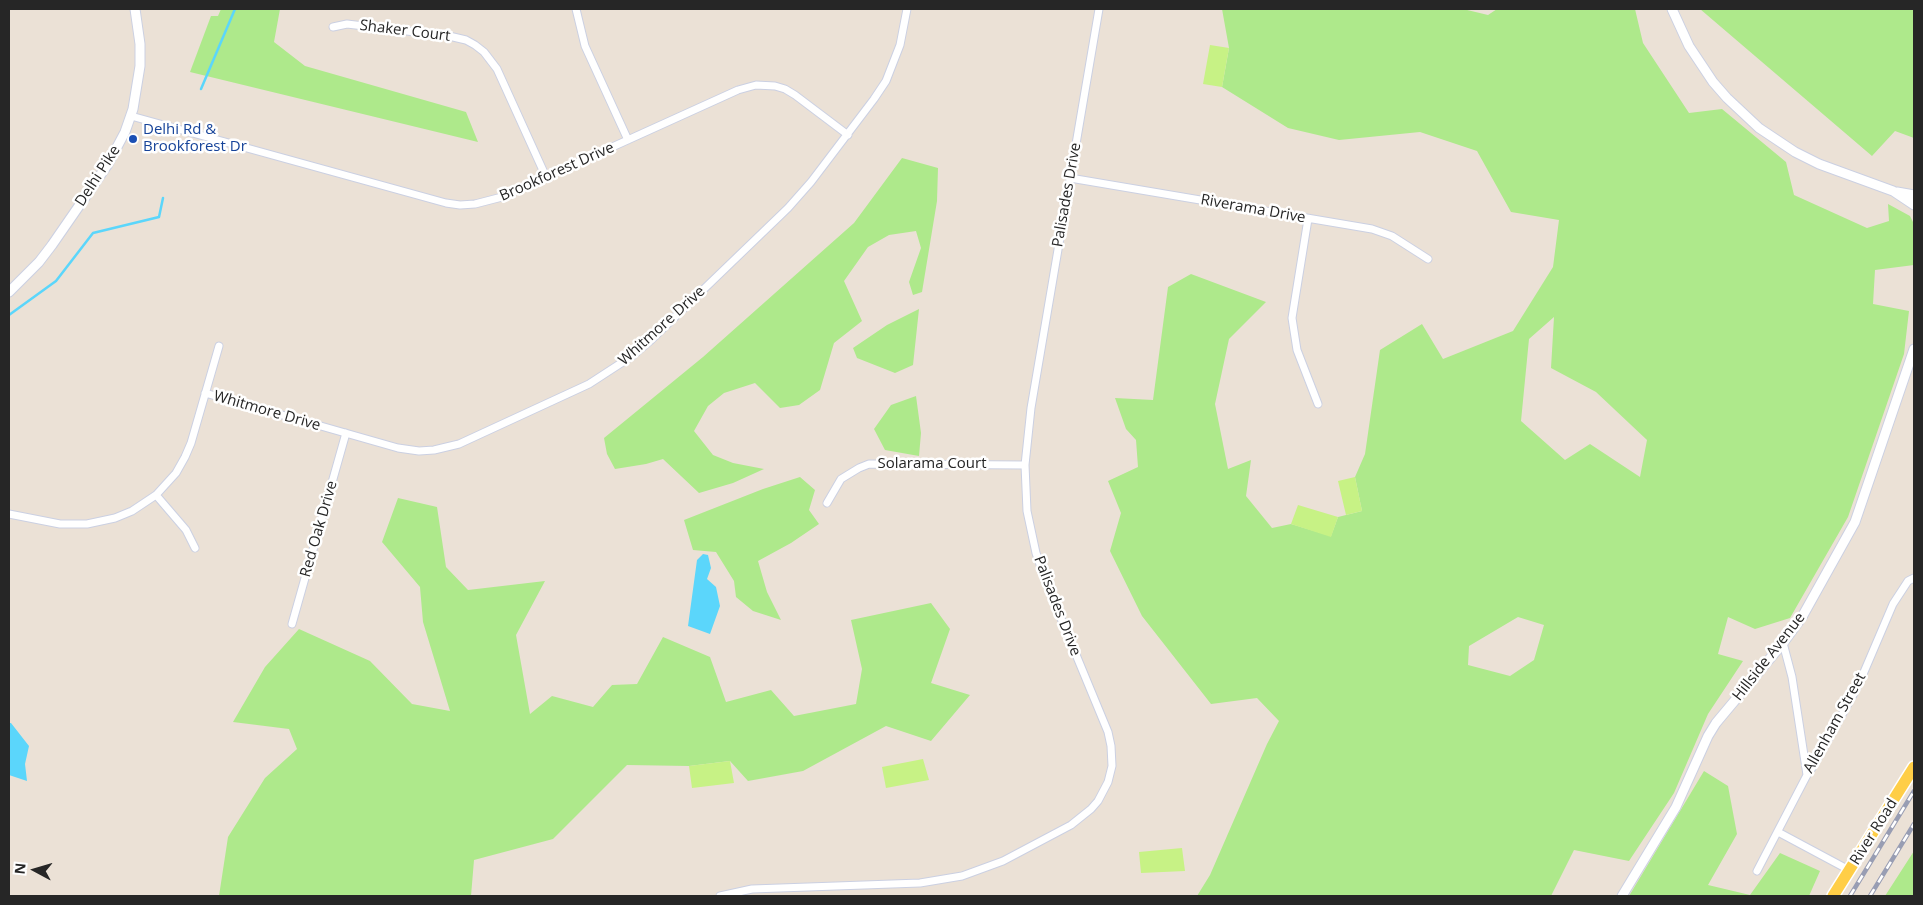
<!DOCTYPE html>
<html>
<head>
<meta charset="utf-8">
<style>
  body { margin:0 }
  #map { position:relative; width:1923px; height:905px; overflow:hidden; background:#ebe1d6; font-family:"Open Sans",sans-serif }
  canvas { display:block }
  .frame { position:absolute; inset:0; border:10px solid #262626; pointer-events:none }
  .north { position:absolute; left:10px; top:845px; width:50px; height:50px; -webkit-text-stroke:4px #fff; paint-order:stroke; rotate:276deg; font-size:14px; font-weight:700; line-height:20px; text-align:center; color:#262626 }
  .north::after { content:''; display:block; margin:auto; width:18px; height:22px; background:#262626; clip-path:polygon(50% 0,100% 100%,50% 72%,0 100%) }
</style>
</head>
<body>
<div id="map">
<canvas width="1923" height="905"></canvas>
<div class="frame"></div>
<div class="north">N</div>
</div>
<script>
const c = document.querySelector('canvas').getContext('2d');
c.lineJoin = 'round';
function fill(path, color) {
  c.fillStyle = color;
  c.fill(path, 'evenodd');
}
function shape(rows) {
  const path = new Path2D();
  for (const r of rows) {
    path.moveTo(r[0], r[1]);
    for (let i = 2; i < r.length; i += 2) path.lineTo(r[i], r[i + 1]);
  }
  return path;
}
function trace(path, color, width, dash) {
  c.strokeStyle = color;
  c.lineWidth = width;
  c.lineCap = dash ? 'butt' : 'round';
  c.setLineDash(dash || []);
  c.stroke(path);
}
function label(font, color, halo, rows, align = 'center') {
  c.font = font + ' "Open Sans",sans-serif';
  c.lineWidth = 5;
  c.setLineDash([]);
  c.textBaseline = 'middle';
  c.strokeStyle = halo;
  c.fillStyle = color;
  for (const [text, x, y, turn = 0] of rows) {
    c.save();
    c.translate(x, y);
    c.rotate((+turn || 0) * Math.PI / 180);
    c.textAlign = isNaN(turn) ? turn : align;
    if (halo) c.strokeText(text, 0, 0);
    c.fillText(text, 0, 0);
    c.restore();
  }
}
fill(shape([
  [221,9,280,9,274,42,305,66,466,112,478,142,190,72,211,16,218,16],
  [1222,9,1463,9,1488,15,1497,9,1635,9,1643,43,1689,113,1722,109,1786,162,1794,195,1867,228,1889,221,1888,204,1910,216,1914,224,1914,265,1875,270,1873,304,1909,311,1904,354,1848,517,1790,618,1755,629,1728,617,1718,654,1743,661,1708,714,1674,793,1629,861,1574,850,1551,896,1197,896,1210,875,1267,744,1279,721,1257,698,1211,704,1142,616,1110,551,1121,513,1108,481,1138,467,1136,440,1126,429,1115,398,1153,400,1168,287,1191,274,1266,302,1229,339,1215,404,1228,469,1251,460,1246,496,1272,528,1291,524,1331,536,1338,517,1362,511,1355,477,1365,454,1380,350,1422,324,1443,359,1513,331,1553,267,1559,220,1511,212,1477,151,1420,132,1339,140,1288,128,1222,87,1229,48],
  [1554,317,1551,368,1596,392,1647,440,1640,477,1590,444,1565,460,1521,421,1529,339],
  [1518,617,1544,625,1534,660,1510,676,1468,665,1469,646],
  [1700,9,1914,9,1914,138,1895,131,1872,156],
  [902,158,938,168,937,201,922,292,913,295,909,282,921,248,916,231,889,235,868,247,844,281,862,321,834,343,820,390,799,405,780,408,755,383,724,393,708,406,694,431,713,455,733,463,764,469,733,483,699,493,663,459,646,464,615,469,607,454,604,438,703,357,854,223],
  [919,309,913,365,895,373,857,358,853,348,887,325],
  [916,396,921,433,919,456,885,450,874,429,891,405],
  [800,477,815,490,809,510,819,524,791,543,758,561,767,592,781,620,753,611,736,597,734,581,716,552,693,550,684,520,763,489],
  [398,498,437,507,446,567,468,590,545,581,516,635,530,714,552,696,593,707,612,685,637,684,663,637,710,657,726,702,771,690,794,716,856,704,862,669,851,620,931,603,950,629,931,683,970,695,931,741,886,726,803,771,748,781,730,761,689,766,627,765,553,839,474,860,471,896,219,896,228,837,265,778,297,749,289,729,233,722,265,667,299,629,370,661,412,704,450,711,423,622,420,587,382,542],
  [1704,771,1728,786,1737,834,1708,885,1750,895,1780,853,1820,871,1809,896,1629,896],
  [1914,851,1914,896,1885,896]
]), '#aee98b');
fill(shape([
  [1210,45,1229,48,1222,87,1203,84],
  [1355,477,1362,511,1346,515,1338,481],
  [1298,505,1338,517,1331,537,1291,524],
  [923,759,929,780,886,788,882,767],
  [730,761,734,783,692,788,689,766],
  [1182,848,1185,871,1141,873,1139,852]
]), '#c7f285');
fill(shape([
  [703,554,708,555,711,568,707,579,716,587,720,606,710,634,688,626,697,560],
  [9,723,11,723,29,746,25,764,27,781,9,775]
]), '#5bd6fb');
trace(shape([
  [201,89,235,9],
  [9,315,56,281,93,233,159,217,163,198]
]), '#5bd6fb', 2.5);
const minor = shape([
  [576,9,585,46,628,140],
  [333,27,347,24,449,36,466,40,475,45,484,52,497,69,546,177],
  [131,116,446,203,460,205,475,204,502,197,738,90,756,85,775,86,785,89,795,95,848,135],
  [1070,178,1372,229,1392,236,1428,259],
  [1308,219,1292,318,1297,350,1318,404],
  [205,393,398,448,419,451,434,450,459,444,589,384,632,356,651,340,788,208,811,182,874,99,886,81,900,45,907,9],
  [156,495,186,530,195,548],
  [827,503,841,479,859,468,869,464,1025,465],
  [9,514,60,524,87,524,115,518,132,511,156,495,176,473,185,457,191,443,219,346],
  [292,624,346,433],
  [1783,643,1792,677,1807,775],
  [1778,832,1849,870],
  [1757,871,1807,775,1812,768,1853,695,1864,672,1893,604,1908,581,1914,578],
  [720,896,752,889,920,883,962,876,1003,861,1071,825,1091,809,1098,801,1108,782,1112,766,1111,746,1108,732,1048,587,1036,553,1027,511,1025,465,1031,408,1099,9]
]);
const tertiary = shape([
  [1672,9,1689,46,1713,82,1727,98,1759,128,1795,152,1819,164,1893,191,1914,205],
  [1897,192,1914,195],
  [9,292,39,262,52,245,108,164,125,132,133,109,140,66,140,44,135,9],
  [1622,896,1676,807,1708,736,1716,723,1783,643,1802,617,1855,522,1914,349]
]);
const primary = shape([
  [1833,896,1914,767]
]);
trace(minor, '#cbd0e2', 9);
trace(tertiary, '#cbd0e2', 11);
trace(primary, '#fff', 14);
trace(minor, '#fff', 7);
trace(tertiary, '#fff', 9);
trace(primary, '#ffce47', 11);
const rail = shape([
  [1850,896,1914,791],
  [1870,896,1914,824]
]);
trace(rail, '#989db3', 4.5);
trace(rail, '#fff', 2.5, [8]);
for (const [x, y, r, color] of [
  [133,139,5,"#1a4fb4"]
]) {
  const dot = new Path2D();
  dot.arc(x, y, r, 0, 2 * Math.PI);
  c.fillStyle = color;
  c.fill(dot);
  trace(dot, '#fff', 2);
}
label('15px', '#262626', '#fff', [
  ["Shaker Court",405,31,7],
  ["Brookforest Drive",557,172,-24],
  ["Delhi Pike",98,176,-57],
  ["Palisades Drive",1067,195,-80],
  ["Riverama Drive",1253,209,10],
  ["Whitmore Drive",662,326,-42],
  ["Whitmore Drive",267,411,16],
  ["Solarama Court",932,464],
  ["Red Oak Drive",319,529,-74],
  ["Palisades Drive",1057,606,69],
  ["Hillside Avenue",1769,657,-52],
  ["Allenham Street",1835,723,-61],
  ["River Road",1874,832,-58]
]);
label('15px', '#164399', '#fff', [
  ["Delhi Rd &",143,130],
  ["Brookforest Dr",143,147]
], 'left');
</script>
</body>
</html>
